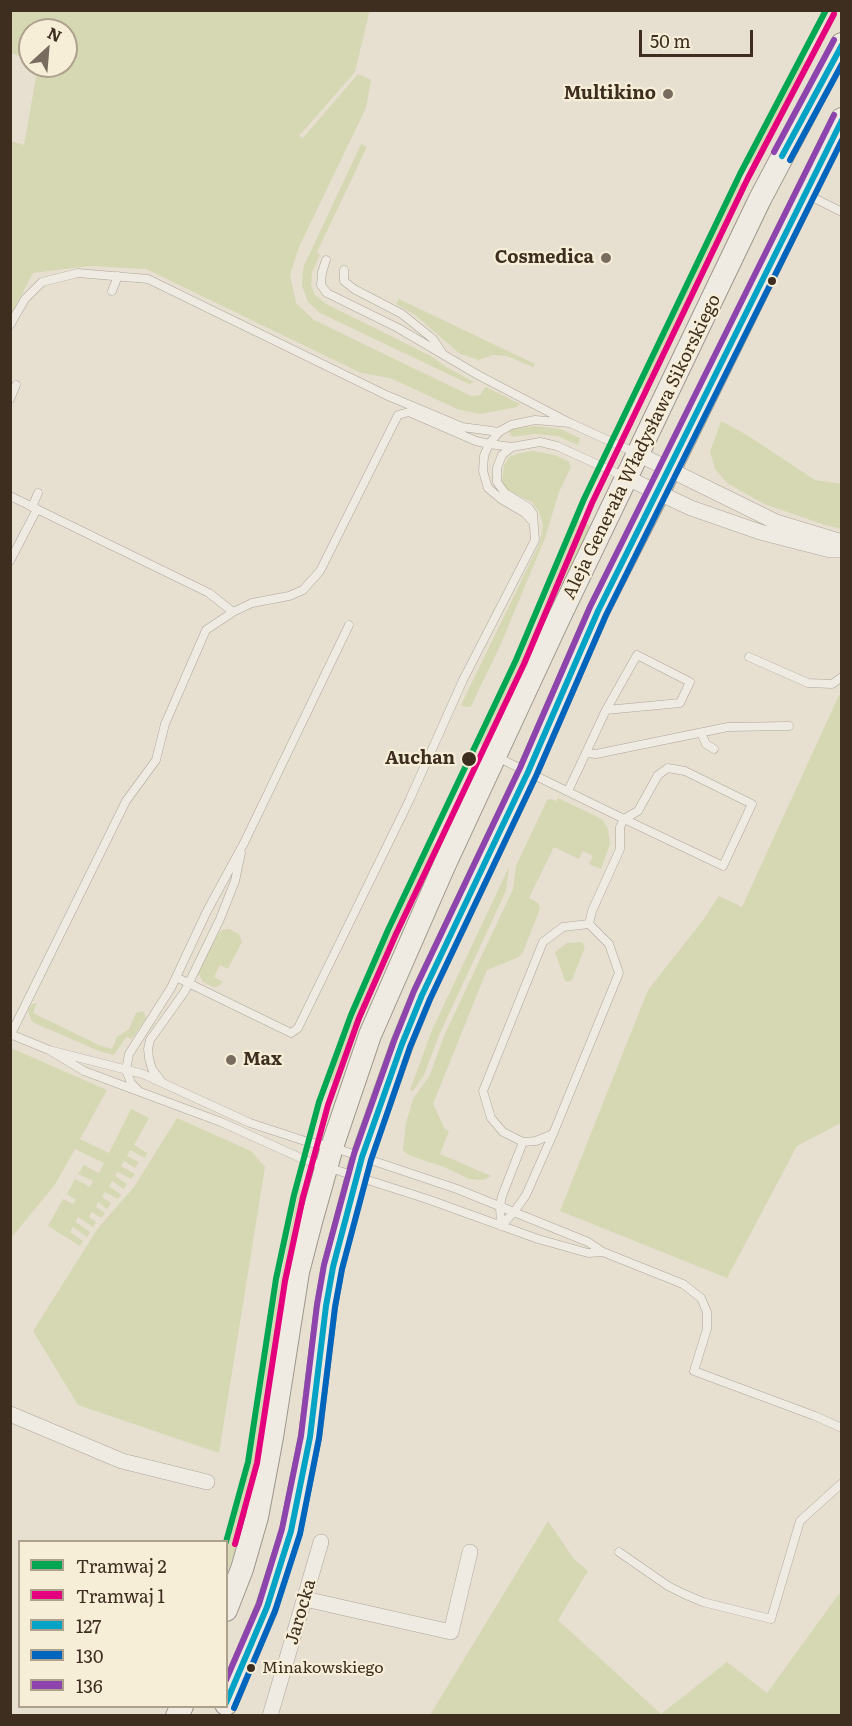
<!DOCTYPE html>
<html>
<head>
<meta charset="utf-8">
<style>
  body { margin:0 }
  #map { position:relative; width:852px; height:1726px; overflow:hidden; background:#e7e0d1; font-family:Literata,serif }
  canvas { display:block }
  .frame { position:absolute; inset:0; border:12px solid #3d2e20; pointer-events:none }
  .legend { position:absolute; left:18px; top:1540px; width:210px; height:168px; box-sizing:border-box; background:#f7eed8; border:2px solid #ada18e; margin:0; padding:8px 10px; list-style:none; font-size:18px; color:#3d2e20 }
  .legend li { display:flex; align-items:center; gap:12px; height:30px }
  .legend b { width:30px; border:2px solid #ada18e }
  .north { position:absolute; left:18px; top:18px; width:60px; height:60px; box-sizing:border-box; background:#f7eed8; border:2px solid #ada18e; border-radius:50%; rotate:26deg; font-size:16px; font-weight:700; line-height:24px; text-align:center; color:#3d2e20 }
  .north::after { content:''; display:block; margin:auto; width:21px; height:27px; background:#786c5e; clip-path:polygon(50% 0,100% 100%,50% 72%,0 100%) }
  .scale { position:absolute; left:639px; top:30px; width:114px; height:27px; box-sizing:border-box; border:3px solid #3d2e20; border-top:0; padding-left:8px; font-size:18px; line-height:21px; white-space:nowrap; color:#3d2e20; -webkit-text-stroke:4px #f7eed8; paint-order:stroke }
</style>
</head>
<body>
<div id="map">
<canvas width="852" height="1726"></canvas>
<div class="frame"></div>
<ul class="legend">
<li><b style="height:8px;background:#00a651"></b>Tramwaj 2</li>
<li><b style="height:8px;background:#e5007d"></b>Tramwaj 1</li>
<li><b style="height:8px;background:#03a3c5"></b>127</li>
<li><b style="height:8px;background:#0065bd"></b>130</li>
<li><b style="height:8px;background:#8e44ad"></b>136</li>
</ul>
<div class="north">N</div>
<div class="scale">50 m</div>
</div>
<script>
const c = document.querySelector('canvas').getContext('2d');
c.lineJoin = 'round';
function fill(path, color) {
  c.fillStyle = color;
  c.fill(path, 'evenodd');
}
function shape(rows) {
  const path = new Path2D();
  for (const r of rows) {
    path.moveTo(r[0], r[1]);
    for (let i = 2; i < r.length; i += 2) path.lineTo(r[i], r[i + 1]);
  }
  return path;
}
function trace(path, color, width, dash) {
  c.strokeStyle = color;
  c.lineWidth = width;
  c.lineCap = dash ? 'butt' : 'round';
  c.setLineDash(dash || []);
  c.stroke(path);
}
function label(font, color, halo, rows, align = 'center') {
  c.font = font + ' Literata,serif';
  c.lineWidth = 4.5;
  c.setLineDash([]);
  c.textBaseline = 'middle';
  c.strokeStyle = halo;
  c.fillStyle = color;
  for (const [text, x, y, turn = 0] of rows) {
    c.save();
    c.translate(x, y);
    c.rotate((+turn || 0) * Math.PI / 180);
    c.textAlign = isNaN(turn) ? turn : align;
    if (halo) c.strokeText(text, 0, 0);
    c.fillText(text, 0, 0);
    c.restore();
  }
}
fill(shape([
  [11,10,371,11,369,13,355,72,299,136,303,138,358,74,371,80,366,108,299,247,290,275,296,303,314,320,471,396,480,395,486,387,520,404,517,407,480,414,457,409,390,378,361,373,146,269,90,266,33,273,11,315,11,141,24,145,38,66,66,66,66,30,30,30,30,60,11,53],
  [802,59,808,63,756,161,747,165],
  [361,144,367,147,317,252,320,255,312,272,311,285,315,295,326,304,431,356,446,367,474,382,469,384,320,313,308,302,302,286,303,268],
  [740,179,743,186,645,391,640,388,641,386],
  [399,299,535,364,533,367,507,356,493,355,479,360,460,354,415,315,396,304],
  [721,421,747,435,815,480,841,484,841,529,825,525,764,504,727,483,715,469,710,452],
  [535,426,560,429,580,438,578,445,557,436,535,434,512,437,509,432,510,429],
  [533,451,555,455,570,462,569,464,571,467,559,492,545,538,500,646,471,706,467,707,461,705,540,542,543,525,539,512,532,502,508,491,502,484,504,465,509,457,520,453],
  [578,520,589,525,590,529,485,747,480,744,535,627],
  [839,695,842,696,841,1123,797,1146,727,1278,560,1211,648,990,703,920,719,896,742,907],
  [558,798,602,819,608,829,610,844,601,869,589,864,593,856,583,851,579,859,554,847,529,898,538,903,540,909,523,952,519,957,487,970,433,1104,445,1129,449,1131,440,1154,491,1176,483,1180,469,1179,444,1167,411,1156,406,1153,403,1150,406,1123,413,1099,430,1075,444,1036,513,889,516,866,547,800,550,799,556,801],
  [433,843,438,847,366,998,335,1083,329,1081,371,975],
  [509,867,506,891,440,1033,424,1075,413,1091,410,1090,432,1030],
  [229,929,239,934,242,942,228,969,220,965,214,977,223,982,217,987,213,987,203,982,198,973,218,934,222,930],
  [582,942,585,947,572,980,568,982,565,981,555,952,567,943],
  [37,1003,33,1013,101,1046,112,1049,117,1037,129,1029,136,1013,143,1011,146,1018,132,1039,126,1037,114,1055,99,1051,32,1022,28,1011,32,1004],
  [11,1048,107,1090,80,1139,109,1153,131,1109,149,1118,134,1145,147,1153,145,1158,130,1150,127,1156,139,1162,135,1168,124,1161,121,1166,135,1174,131,1179,118,1172,115,1176,127,1184,124,1189,112,1181,109,1186,121,1195,118,1199,105,1192,102,1197,111,1203,107,1209,98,1202,96,1207,105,1213,101,1218,92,1212,89,1217,96,1222,93,1227,78,1217,76,1222,90,1232,87,1237,73,1227,70,1232,83,1241,80,1246,48,1226,63,1199,73,1204,76,1200,67,1194,75,1179,90,1187,93,1181,78,1174,84,1165,99,1173,104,1163,75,1149,54,1186,11,1238],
  [177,1118,251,1151,265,1167,219,1453,78,1405,33,1331,98,1228,134,1187],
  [300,1184,301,1195,281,1287,264,1410,251,1481,235,1551,227,1573,227,1551,253,1452,276,1302],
  [548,1521,574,1559,588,1571,558,1620,661,1714,727,1662,767,1693,841,1591,841,1715,430,1715]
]), '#d6d7b3');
const lane = shape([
  [806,194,842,212],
  [326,260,322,272,321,285,327,293,398,328,478,375,570,423],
  [344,270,344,281,354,289,402,314,433,339,443,354],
  [112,291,118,276],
  [10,325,25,299,42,282,78,273,148,279,386,395,462,427,499,432],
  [10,399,16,385],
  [10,496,209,593,233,612],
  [32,507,38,493],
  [533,522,525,513,501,499,488,488,483,471,484,456,489,444,499,432,511,425,535,420,570,423,636,453],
  [10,561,37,509],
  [749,657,808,683,832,684,842,677],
  [701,733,706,744,714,749],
  [586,753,596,754,728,727,789,726],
  [497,757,624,819,620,827,620,849,592,911,589,924],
  [668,768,685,771,752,804,723,866,624,819,638,811,658,775,668,768],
  [568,791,606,710,637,655,690,682,680,703,606,710],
  [589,924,609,944,619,973,553,1134,536,1141,523,1142,503,1132,491,1118,483,1091,543,942,563,927,589,924],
  [176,977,291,1033,298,1028,409,801,463,680,535,540,533,514,529,508,505,493,497,482,497,468,502,455,512,447],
  [10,1034,49,1050,84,1071,221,1122,305,1160,427,1199,538,1239,588,1253,603,1252],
  [11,1034,126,801,156,760,165,724,206,630,233,612,252,603,289,596,303,590,320,571,398,415,409,412,476,441,489,444,512,447,540,442,557,446,625,477],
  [49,1050,143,1074,250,1123,308,1142,332,1147,457,1189,588,1242,603,1252,683,1284,701,1298,707,1312,707,1329,694,1371,815,1416,842,1428],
  [161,1081,152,1069,149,1058,148,1049,150,1040,185,991,220,919,235,881,241,853],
  [138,1090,131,1083,126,1070,129,1054,171,988,207,911,244,843,349,625],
  [501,1226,514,1212,526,1195,553,1134],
  [501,1226,500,1206,502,1196,523,1142],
  [619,1552,668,1586,684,1594,703,1602,771,1619,800,1521,842,1483]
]);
const street = shape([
  [638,454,776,522,842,542],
  [627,478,691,508,760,532,830,550,842,550],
  [10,1414,122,1461,207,1482],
  [305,1599,451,1632,470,1552],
  [270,1716,321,1542]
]);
const secondary = shape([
  [226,1610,242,1569,257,1517,272,1437,298,1272,311,1222,332,1147,370,1035,444,866,559,618,760,199,842,44],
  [226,1704,267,1607,291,1531,310,1437,326,1306,333,1267,362,1157,402,1044,422,995,528,772,598,611,658,493,842,119],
  [177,1716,182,1706]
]);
trace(lane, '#ada599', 9);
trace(street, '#ada599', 16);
trace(secondary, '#9c958a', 24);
trace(lane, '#efebe3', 8);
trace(street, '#efebe3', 15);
trace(secondary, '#efebe3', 22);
trace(shape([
  [782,156,842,45],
  [226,1703,267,1607,291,1531,310,1437,326,1306,333,1267,362,1157,402,1044,422,995,528,772,598,611,842,120]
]), '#03a3c5', 6);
trace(shape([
  [790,160,842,64],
  [234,1708,275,1611,300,1534,319,1438,335,1307,342,1269,371,1160,410,1047,430,999,536,776,606,615,842,140]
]), '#0065bd', 6);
trace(shape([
  [774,152,834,40],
  [226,1680,259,1604,282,1529,301,1436,317,1305,324,1265,354,1154,394,1041,414,991,520,768,590,607,834,115]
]), '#8e44ad', 6);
trace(shape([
  [226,1542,248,1462,276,1279,294,1195,319,1102,351,1015,388,930,516,660,584,499,740,174,826,10]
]), '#00a651', 6);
trace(shape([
  [235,1544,257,1463,285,1281,303,1197,328,1105,359,1018,396,934,524,664,592,503,748,178,834,14]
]), '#e5007d', 6);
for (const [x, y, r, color] of [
  [668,94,6,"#786c5e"],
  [606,258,6,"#786c5e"],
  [772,281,5,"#3d2e20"],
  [469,759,8,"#3d2e20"],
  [231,1060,6,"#786c5e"],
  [251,1668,5,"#3d2e20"]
]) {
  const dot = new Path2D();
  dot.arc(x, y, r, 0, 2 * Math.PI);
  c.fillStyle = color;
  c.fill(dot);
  trace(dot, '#f7eed8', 2);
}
label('16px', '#3d2e20', '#f7eed8', [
  ["Minakowskiego",262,1668]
], 'left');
label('bold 18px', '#3d2e20', '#f7eed8', [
  ["Multikino",656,94],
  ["Cosmedica",594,258],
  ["Max",243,1060,"left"]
], 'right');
label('18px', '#3d2e20', '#f7eed8', [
  ["Aleja Generała Władysława Sikorskiego",642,447,-64],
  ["Jarocka",301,1612,-74]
]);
label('bold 18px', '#3d2e20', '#f7eed8', [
  ["Auchan",455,759]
], 'right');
</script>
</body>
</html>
